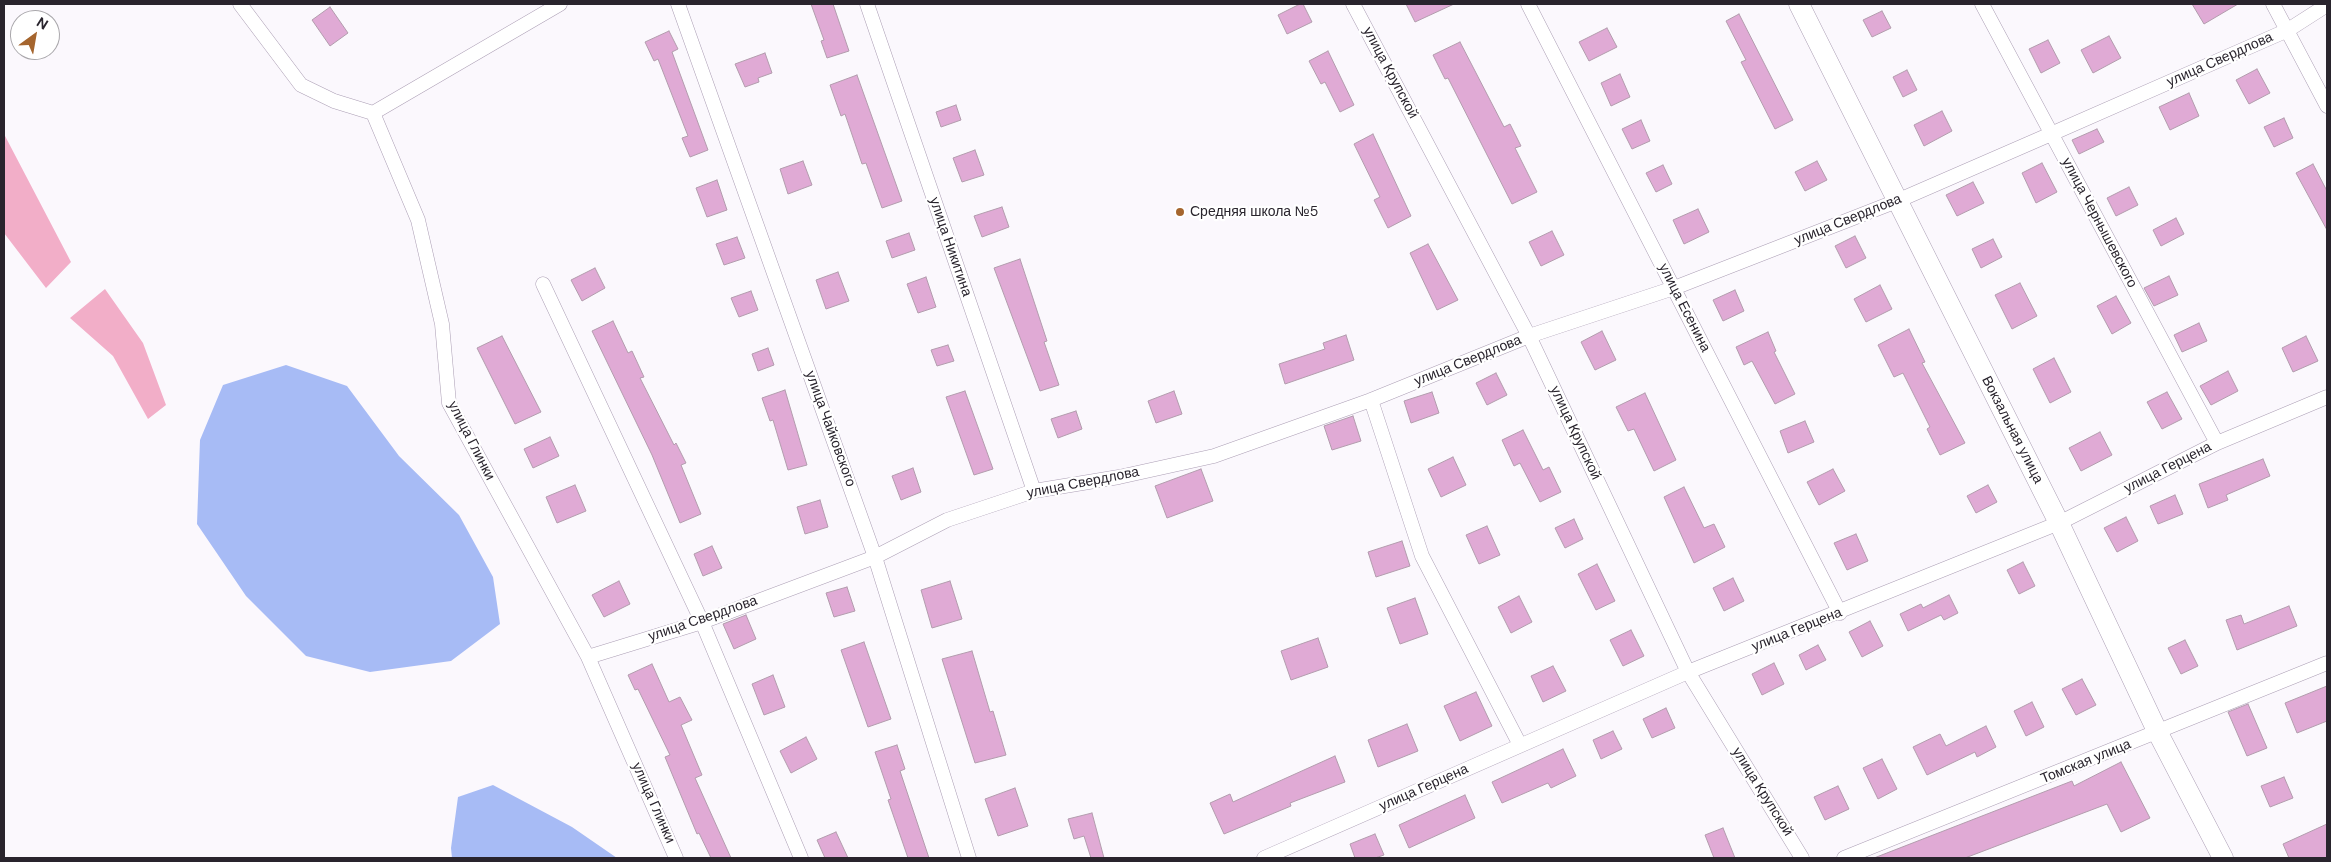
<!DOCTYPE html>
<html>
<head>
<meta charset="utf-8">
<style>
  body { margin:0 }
  #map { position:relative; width:2331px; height:862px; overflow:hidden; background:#fbf8fd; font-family:"DM Sans",sans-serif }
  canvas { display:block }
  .frame { position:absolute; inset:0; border:5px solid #29242d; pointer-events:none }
  .north { position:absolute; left:10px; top:10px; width:50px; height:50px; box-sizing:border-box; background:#fff; border:1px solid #a9a7ab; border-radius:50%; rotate:32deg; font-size:14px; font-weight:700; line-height:20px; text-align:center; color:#29242d }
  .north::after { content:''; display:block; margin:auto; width:18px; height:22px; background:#a5652e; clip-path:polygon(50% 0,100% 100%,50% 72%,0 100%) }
</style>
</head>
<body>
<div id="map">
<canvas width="2331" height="862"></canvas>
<div class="frame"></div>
<div class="north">N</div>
</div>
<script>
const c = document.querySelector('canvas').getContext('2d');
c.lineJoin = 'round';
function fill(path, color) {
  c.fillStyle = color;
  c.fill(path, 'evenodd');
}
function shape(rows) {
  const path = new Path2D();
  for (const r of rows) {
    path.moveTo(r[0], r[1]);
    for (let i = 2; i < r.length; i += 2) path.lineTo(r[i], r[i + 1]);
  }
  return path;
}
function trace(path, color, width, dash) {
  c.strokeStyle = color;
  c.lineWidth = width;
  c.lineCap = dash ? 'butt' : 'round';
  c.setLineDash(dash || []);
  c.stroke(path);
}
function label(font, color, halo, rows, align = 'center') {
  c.font = font + ' "DM Sans",sans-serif';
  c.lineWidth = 4.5;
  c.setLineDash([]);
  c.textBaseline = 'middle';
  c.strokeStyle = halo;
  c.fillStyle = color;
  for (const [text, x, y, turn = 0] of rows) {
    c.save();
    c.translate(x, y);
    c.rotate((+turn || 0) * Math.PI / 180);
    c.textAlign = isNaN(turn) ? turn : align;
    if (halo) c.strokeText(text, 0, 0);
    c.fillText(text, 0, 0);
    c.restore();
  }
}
fill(shape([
  [4,134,71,262,46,288,4,233],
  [105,289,143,343,166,405,148,419,113,356,70,318]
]), '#f2aec8');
fill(shape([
  [286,365,347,386,399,456,459,515,493,577,500,624,451,661,370,672,306,656,246,596,197,524,200,440,223,385],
  [493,785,572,827,617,858,452,858,451,848,458,797]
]), '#a7bbf5');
const building = shape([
  [811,4,833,4,849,51,827,58,821,41,824,40,811,4],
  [1300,4,1303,4,1312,22,1287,34,1278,15,1300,4],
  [1406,4,1454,4,1415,22,1406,4],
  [2192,4,2238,4,2204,24,2192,4],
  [330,7,348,33,330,46,312,20,330,7],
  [1882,11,1891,28,1872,37,1863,20,1882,11],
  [1739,14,1793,120,1775,129,1741,62,1746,60,1726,21,1739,14],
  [1607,28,1617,47,1589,61,1579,42,1607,28],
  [669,31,678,49,672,52,708,150,690,157,682,138,688,136,658,59,654,61,645,42,669,31],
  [2109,36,2121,58,2093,73,2081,50,2109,36],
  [2048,40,2060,63,2041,73,2029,49,2048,40],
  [1460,42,1504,127,1510,124,1521,146,1515,148,1537,192,1512,204,1448,78,1445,79,1433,55,1460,42],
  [1328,51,1354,105,1340,112,1325,82,1321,84,1309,61,1328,51],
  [765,53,772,73,758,78,759,82,745,87,735,64,765,53],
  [2257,69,2270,93,2249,104,2236,80,2257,69],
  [1907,70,1917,90,1903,97,1893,77,1907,70],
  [1620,74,1630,97,1611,106,1601,83,1620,74],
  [857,75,902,201,882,208,866,163,862,164,845,114,841,116,830,85,857,75],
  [2189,93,2199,116,2170,130,2159,107,2189,93],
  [956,105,961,120,941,127,936,112,956,105],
  [1942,111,1952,131,1924,146,1914,125,1942,111],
  [2284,118,2293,138,2274,147,2264,127,2284,118],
  [1641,120,1650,141,1632,149,1622,129,1641,120],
  [2097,129,2104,142,2079,154,2072,140,2097,129],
  [1373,134,1411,216,1388,228,1374,200,1380,197,1354,144,1373,134],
  [975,150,984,175,962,182,953,158,975,150],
  [803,161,812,185,788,194,780,169,803,161],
  [1817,161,1827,180,1805,191,1795,172,1817,161],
  [2042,163,2057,192,2036,203,2022,173,2042,163],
  [2313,164,2327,191,2327,230,2296,173,2313,164],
  [1663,165,1672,184,1656,192,1646,173,1663,165],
  [717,180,727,210,707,217,696,188,717,180],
  [1973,182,1984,203,1957,216,1946,195,1973,182],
  [2129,187,2138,205,2116,216,2107,198,2129,187],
  [1002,207,1009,227,982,237,974,216,1002,207],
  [1698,209,1709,232,1684,244,1673,220,1698,209],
  [2176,218,2184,234,2161,246,2153,230,2176,218],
  [1552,231,1564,255,1541,266,1529,242,1552,231],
  [909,233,915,250,892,258,886,241,909,233],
  [1855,236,1866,258,1846,268,1835,246,1855,236],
  [737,237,745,258,724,265,716,244,737,237],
  [1993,239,2002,257,1981,268,1972,249,1993,239],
  [1428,244,1458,300,1437,310,1410,253,1428,244],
  [1020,259,1047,341,1044,342,1059,385,1040,391,994,268,1020,259],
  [595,268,605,288,582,301,571,280,595,268],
  [838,272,849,301,826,309,816,280,838,272],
  [2169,276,2178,295,2154,306,2144,288,2169,276],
  [926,277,936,307,918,313,907,284,926,277],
  [2020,283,2037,316,2012,329,1995,295,2020,283],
  [1880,285,1892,309,1866,322,1854,299,1880,285],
  [1735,290,1744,311,1723,321,1713,300,1735,290],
  [751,291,758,310,739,317,731,298,751,291],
  [2116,296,2131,323,2112,334,2097,306,2116,296],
  [613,321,628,353,632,351,644,377,640,378,674,445,676,443,686,463,681,465,701,514,680,523,652,455,592,331,613,321],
  [2199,323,2207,341,2182,352,2174,335,2199,323],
  [1909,329,1925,362,1922,363,1965,443,1940,455,1927,429,1930,427,1903,373,1894,377,1878,345,1909,329],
  [1602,331,1616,360,1595,370,1581,342,1602,331],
  [1768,332,1776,351,1774,352,1795,394,1775,404,1752,361,1744,365,1736,347,1768,332],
  [1346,335,1354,360,1285,384,1279,364,1325,349,1323,343,1346,335],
  [502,336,541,412,515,424,477,348,502,336],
  [2306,336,2318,361,2293,372,2282,348,2306,336],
  [948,345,954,361,937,366,931,350,948,345],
  [768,348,774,365,758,371,752,354,768,348],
  [2054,358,2071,392,2050,403,2033,369,2054,358],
  [2228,371,2238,391,2211,405,2200,386,2228,371],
  [1496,373,1507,395,1487,405,1476,383,1496,373],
  [785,390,807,465,788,470,773,420,770,421,762,398,785,390],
  [965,391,993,469,974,475,946,397,965,391],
  [1174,391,1182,414,1156,423,1148,401,1174,391],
  [1432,392,1439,413,1411,423,1404,401,1432,392],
  [2167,392,2182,419,2162,429,2147,402,2167,392],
  [1645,393,1676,460,1654,471,1634,429,1628,431,1616,407,1645,393],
  [1076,411,1082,429,1058,438,1051,419,1076,411],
  [1353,416,1361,441,1332,450,1324,426,1353,416],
  [1805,421,1814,442,1788,453,1780,431,1805,421],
  [1523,430,1543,470,1549,467,1561,492,1540,502,1520,463,1514,466,1502,440,1523,430],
  [2100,432,2112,455,2081,471,2069,448,2100,432],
  [550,437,559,456,533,468,524,449,550,437],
  [1453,457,1466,485,1441,497,1428,469,1453,457],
  [2263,459,2270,476,2226,495,2228,500,2208,508,2199,484,2263,459],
  [913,468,921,492,901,500,892,476,913,468],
  [1201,469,1213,501,1167,518,1155,486,1201,469],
  [1833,469,1845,491,1819,505,1807,482,1833,469],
  [575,485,586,511,557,523,546,497,575,485],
  [1988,485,1997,502,1976,513,1967,496,1988,485],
  [1684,487,1704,528,1714,524,1725,547,1694,563,1664,497,1684,487],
  [2175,495,2183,514,2158,524,2150,506,2175,495],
  [820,500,828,527,805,534,797,507,820,500],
  [2126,517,2138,541,2117,552,2104,528,2126,517],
  [1574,519,1583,539,1565,548,1555,528,1574,519],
  [1487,526,1500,555,1479,564,1466,535,1487,526],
  [1856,534,1868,561,1847,570,1834,543,1856,534],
  [1402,541,1410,566,1376,577,1368,552,1402,541],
  [712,546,722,568,703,576,694,554,712,546],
  [2023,562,2035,586,2019,594,2007,570,2023,562],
  [1597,564,1615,601,1596,610,1578,574,1597,564],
  [1733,578,1744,601,1724,611,1713,588,1733,578],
  [619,581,630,604,604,617,592,595,619,581],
  [950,581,962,619,932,628,921,590,950,581],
  [847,587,855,611,834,617,826,593,847,587],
  [1949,595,1958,613,1944,620,1941,615,1908,631,1900,614,1921,604,1923,608,1949,595],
  [1519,596,1532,622,1511,633,1498,607,1519,596],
  [1415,598,1428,634,1400,644,1387,608,1415,598],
  [2289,606,2297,626,2237,650,2226,620,2241,615,2244,624,2289,606],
  [746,615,756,639,734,649,723,624,746,615],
  [1870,621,1883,646,1862,657,1849,632,1870,621],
  [1631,630,1644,656,1623,666,1610,640,1631,630],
  [1318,638,1328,667,1291,680,1281,651,1318,638],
  [2185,640,2198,666,2181,674,2168,648,2185,640],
  [864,642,891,719,868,727,841,650,864,642],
  [1818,645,1826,660,1806,670,1799,655,1818,645],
  [972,651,990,712,993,711,1006,755,975,763,942,659,972,651],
  [1774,663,1784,684,1762,695,1752,674,1774,663],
  [652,664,669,702,680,697,692,720,681,725,702,775,695,778,731,858,711,858,699,833,697,834,665,757,670,755,638,689,635,690,628,675,652,664],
  [1553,666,1566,691,1543,702,1531,676,1553,666],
  [773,675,785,707,764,715,752,684,773,675],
  [2082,679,2096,705,2076,715,2062,689,2082,679],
  [2327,686,2327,721,2297,733,2285,703,2327,686],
  [1476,692,1492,726,1460,741,1444,706,1476,692],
  [2032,702,2044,727,2026,736,2014,711,2032,702],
  [2248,704,2267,748,2247,756,2228,712,2248,704],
  [1666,708,1675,728,1652,738,1643,719,1666,708],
  [1407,724,1418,751,1378,767,1368,740,1407,724],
  [1986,726,1996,747,1977,757,1975,752,1927,775,1913,747,1940,734,1946,746,1986,726],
  [1613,731,1622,749,1601,759,1593,740,1613,731],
  [806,737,817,759,791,773,780,751,806,737],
  [897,745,905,769,900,771,929,858,908,858,888,800,891,799,875,752,897,745],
  [1563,749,1576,776,1551,788,1548,783,1502,803,1492,782,1563,749],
  [1335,756,1345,782,1290,803,1291,806,1224,834,1210,803,1230,794,1233,802,1335,756],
  [1882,759,1897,789,1878,799,1863,768,1882,759],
  [2121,762,2150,818,2121,832,2107,804,1965,858,1874,858,2072,781,2074,786,2121,762],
  [2284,777,2293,798,2270,807,2261,786,2284,777],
  [1838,786,1849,809,1825,820,1814,797,1838,786],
  [1015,788,1028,826,998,836,985,799,1015,788],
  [1465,795,1475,818,1409,848,1399,825,1465,795],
  [1092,813,1104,858,1091,858,1084,836,1074,839,1068,819,1092,813],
  [2327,824,2327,858,2289,858,2283,844,2327,824],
  [1723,828,1735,858,1714,858,1705,835,1723,828],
  [836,832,848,858,825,858,817,840,836,832],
  [1375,834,1384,855,1375,858,1355,858,1350,844,1375,834]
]);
fill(building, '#e0aad5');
trace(building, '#b29cad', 1);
const street = shape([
  [240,4,301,85,334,101,373,113,418,220,442,324,449,403,588,657,676,858],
  [678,4,875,557,969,858],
  [867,4,1034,491],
  [1353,4,1529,336,1688,672,1802,858],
  [1528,4,1840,613],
  [1982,4,2217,443],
  [2273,4,2327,106],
  [373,113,560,4],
  [543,284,702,622,801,858],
  [1371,400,1422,556,1520,745],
  [588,657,702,622,875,557,947,520,1034,491,1119,477,1214,456,1371,400,1529,336,1674,288,1897,201,2051,134,2288,30,2327,5],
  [1264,858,1688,672,2059,523,2217,443,2327,397],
  [1844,858,2327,663]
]);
const secondary = shape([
  [1799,4,2059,523,2158,733,2223,858]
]);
trace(street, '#ac9fb5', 15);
trace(secondary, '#ac9fb5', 21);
trace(street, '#fff', 14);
trace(secondary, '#fff', 20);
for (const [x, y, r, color] of [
  [1180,212,5,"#a5652e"]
]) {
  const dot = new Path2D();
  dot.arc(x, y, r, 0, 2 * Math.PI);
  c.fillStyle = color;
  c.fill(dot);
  trace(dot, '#fff', 2);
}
label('14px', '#29242d', '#fff', [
  ["улица Свердлова",2220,60,-24],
  ["улица Крупской",1390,73,62],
  ["улица Свердлова",1848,220,-22],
  ["улица Чернышевского",2099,223,62],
  ["улица Никитина",950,247,71],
  ["улица Есенина",1684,308,63],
  ["улица Свердлова",1468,361,-22],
  ["улица Чайковского",830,429,70],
  ["Вокзальная улица",2012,430,63],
  ["улица Крупской",1575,433,65],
  ["улица Глинки",471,441,63],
  ["улица Герцена",2168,468,-27],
  ["улица Свердлова",1083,483,-11],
  ["улица Свердлова",703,619,-19],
  ["улица Герцена",1797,630,-22],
  ["Томская улица",2086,762,-22],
  ["улица Герцена",1424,788,-24],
  ["улица Крупской",1762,792,58],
  ["улица Глинки",653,803,66]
]);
label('14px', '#29242d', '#fff', [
  ["Средняя школа №5",1190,212]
], 'left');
</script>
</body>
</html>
